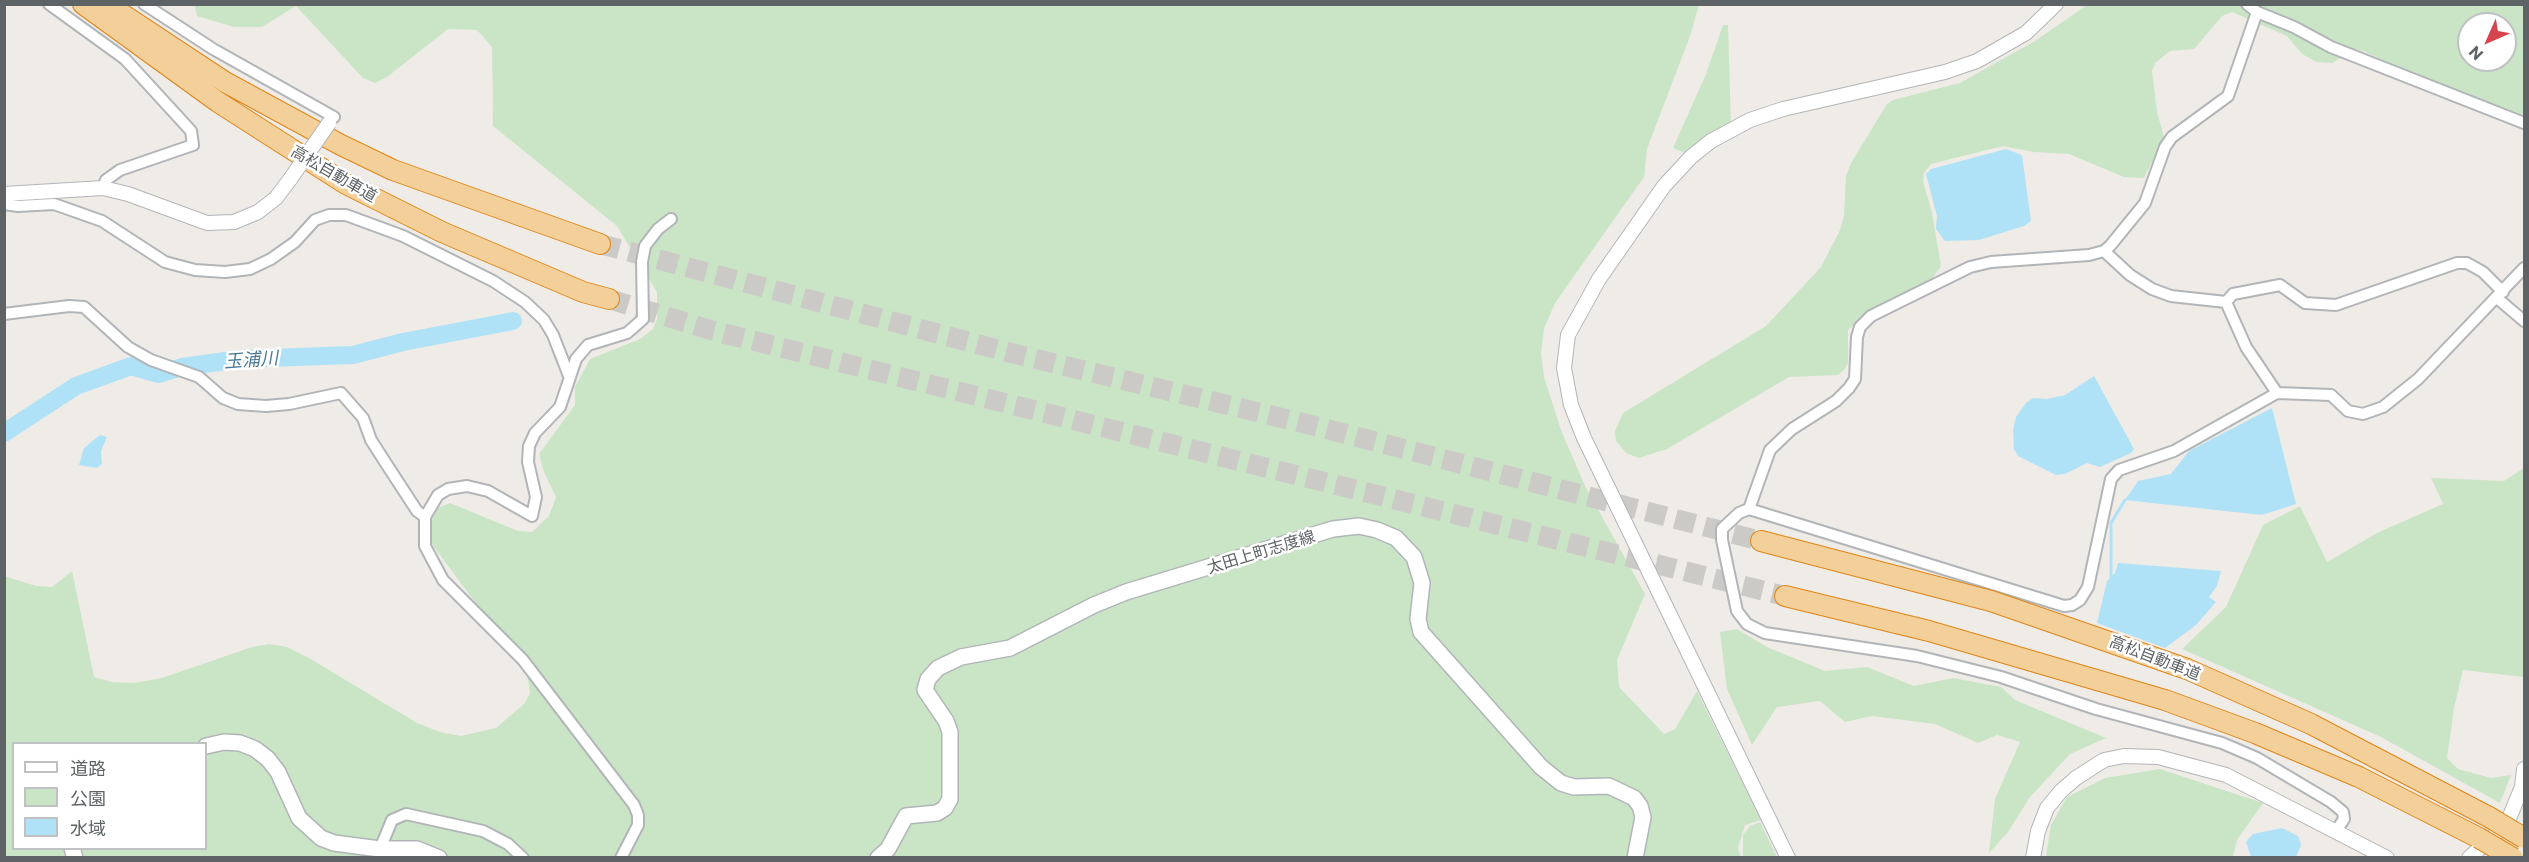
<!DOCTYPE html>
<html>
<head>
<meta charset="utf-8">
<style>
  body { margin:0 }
  #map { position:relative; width:2529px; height:862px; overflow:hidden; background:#efece7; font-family:Commissioner,"Noto Sans JP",sans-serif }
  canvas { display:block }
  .frame { position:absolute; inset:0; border:6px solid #5e6366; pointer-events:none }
  .legend { position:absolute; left:12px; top:742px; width:195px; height:108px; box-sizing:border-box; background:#fff; border:2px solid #bfc1c2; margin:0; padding:8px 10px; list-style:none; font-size:18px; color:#5e6366 }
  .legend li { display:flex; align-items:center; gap:12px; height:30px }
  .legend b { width:30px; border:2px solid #bfc1c2 }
  .north { position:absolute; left:2457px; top:12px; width:60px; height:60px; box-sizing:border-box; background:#fff; border:2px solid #bfc1c2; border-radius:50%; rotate:225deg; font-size:16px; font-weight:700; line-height:24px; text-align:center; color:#5e6366 }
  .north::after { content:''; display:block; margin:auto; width:21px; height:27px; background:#d8444d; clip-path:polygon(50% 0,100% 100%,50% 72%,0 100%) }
</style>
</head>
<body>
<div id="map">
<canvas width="2529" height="862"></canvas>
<div class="frame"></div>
<ul class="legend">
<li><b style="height:8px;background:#fff"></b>道路</li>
<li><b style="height:16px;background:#cae4c6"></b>公園</li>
<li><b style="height:16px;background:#afe1f7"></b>水域</li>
</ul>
<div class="north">N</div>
</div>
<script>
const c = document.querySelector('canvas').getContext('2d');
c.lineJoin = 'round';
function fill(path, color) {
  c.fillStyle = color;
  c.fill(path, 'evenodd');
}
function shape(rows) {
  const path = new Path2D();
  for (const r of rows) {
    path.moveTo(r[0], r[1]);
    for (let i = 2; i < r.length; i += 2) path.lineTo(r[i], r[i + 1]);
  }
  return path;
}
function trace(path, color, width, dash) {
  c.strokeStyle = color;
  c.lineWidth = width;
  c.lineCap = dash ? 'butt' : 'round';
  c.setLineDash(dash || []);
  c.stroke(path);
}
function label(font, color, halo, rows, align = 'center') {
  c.font = font + ' Commissioner,"Noto Sans JP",sans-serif';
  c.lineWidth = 5;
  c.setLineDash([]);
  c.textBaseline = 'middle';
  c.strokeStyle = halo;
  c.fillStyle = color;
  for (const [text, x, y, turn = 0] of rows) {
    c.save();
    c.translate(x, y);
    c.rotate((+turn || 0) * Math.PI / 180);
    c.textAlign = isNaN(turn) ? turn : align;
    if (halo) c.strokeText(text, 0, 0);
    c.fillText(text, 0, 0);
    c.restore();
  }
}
fill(shape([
  [195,5,1699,5,1690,36,1647,149,1644,177,1555,303,1544,329,1541,354,1544,377,1561,430,1585,486,1645,594,1617,660,1619,687,1664,734,1675,729,1697,691,1761,820,1745,825,1738,848,1741,857,5,857,4,576,36,586,52,587,72,571,94,677,112,682,133,683,162,678,252,647,269,644,287,647,309,658,417,723,440,732,461,736,496,728,524,704,530,694,528,679,521,664,434,547,430,538,431,522,438,508,450,503,518,531,532,532,549,516,556,497,544,472,539,454,575,405,575,387,590,359,640,339,653,329,657,319,657,292,617,226,493,126,492,47,477,30,448,29,387,77,375,83,363,78,296,6,262,27,234,27,197,16],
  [14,744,206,744,206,848,14,848],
  [2087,5,2524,5,2524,115,2420,78,2364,51,2355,49,2332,63,2317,62,2302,54,2287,36,2232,12,2222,16,2194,49,2170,51,2155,63,2152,71,2157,112,2164,137,2144,178,2124,177,2069,154,2034,152,2003,146,1931,164,1924,173,1923,181,1932,213,1941,266,1930,281,1871,311,1848,330,1848,363,1844,370,1838,375,1789,377,1667,449,1639,458,1626,453,1616,441,1615,431,1623,413,1766,326,1821,267,1840,230,1844,216,1846,176,1851,163,1887,104,1893,100,1960,83,2035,41],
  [2469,24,2505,24,2505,60,2469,60],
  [1723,25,1728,25,1731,124,1688,154,1673,148,1706,74],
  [2524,468,2524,677,2463,670,2454,708,2447,758,2458,769,2491,778,2511,775,2500,803,2381,737,2182,649,2226,607,2263,525,2300,506,2327,562,2379,532,2443,504,2431,478,2504,481],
  [1737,629,1767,647,1825,671,1867,667,1914,686,1953,678,2001,687,2015,700,2106,738,2070,754,2030,797,2008,832,1989,853,1995,799,2020,742,1997,735,1978,743,1935,724,1872,716,1845,722,1820,701,1777,707,1752,745,1727,689,1720,632],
  [2160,769,2263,803,2237,840,2233,857,2046,857,2051,825,2067,797,2105,778],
  [1760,822,1777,857,1743,857,1743,835,1750,826]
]), '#cae4c6');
fill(shape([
  [2006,149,2022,155,2031,221,2024,226,1979,240,1945,241,1936,229,1937,216,1926,174,1931,169],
  [2094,376,2134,449,2131,453,2100,467,2087,463,2065,474,2056,475,2018,456,2014,449,2013,430,2016,417,2026,403,2033,398,2047,399,2065,395],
  [2272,408,2296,504,2262,515,2125,500,2138,481,2171,474,2189,451],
  [100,435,107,437,101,451,102,464,97,468,79,465,84,448],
  [2118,563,2221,571,2217,586,2209,597,2216,602,2196,625,2165,648,2097,623,2107,581,2115,573],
  [2282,828,2298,836,2301,845,2296,857,2251,857,2246,842,2253,834]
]), '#afe1f7');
trace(shape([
  [2111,577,2111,523,2125,500]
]), '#afe1f7', 3);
trace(shape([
  [4,433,76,386,131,366,159,374,182,367,240,359,353,355,403,342,513,321]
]), '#afe1f7', 18);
trace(shape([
  [600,244,1011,353,1311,425,1761,541],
  [609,299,714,331,1785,596]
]), '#cbcac7', 20, [20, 10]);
const minor = shape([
  [49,4,125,59,191,131,193,145,120,170,106,180,103,188],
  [144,4,213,49,334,117],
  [2247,4,2257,12,2294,27,2331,47,2524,123],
  [4,204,18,206,54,204,102,221,165,262,195,270,225,272,250,269,271,259,295,242,315,220,329,215,346,215,403,236,493,281,525,302,544,320,553,335,569,376],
  [2104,251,2130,275,2152,289,2171,296,2226,302,2246,347,2277,393],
  [2497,298,2524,321],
  [2226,302,2233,294,2280,285,2305,303,2336,305,2457,263,2467,263,2483,272,2503,292],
  [4,314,69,306,84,307,128,347,151,360,199,377,223,398,238,404,266,406,289,404,341,393,363,418,371,440,387,465,417,511,425,517],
  [1749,509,1770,450,1792,429,1836,401,1849,388,1855,379,1857,337,1860,327,1871,316,1970,267,1991,262,2089,255,2104,251,2110,246,2145,203,2165,147,2172,137,2228,96,2257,12],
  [2336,831,2344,819,2343,812,2331,802,2257,758,2222,743,2096,709,2001,677,1917,656,1765,633,1747,624,1737,611,1722,540,1722,529,1739,513,1749,509,2064,606,2072,605,2080,600,2088,587,2111,479,2119,470,2174,451,2277,393,2331,395,2348,411,2363,414,2383,407,2418,379,2524,268],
  [380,849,392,820,406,814,483,831,508,844,523,858],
  [621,858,638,825,638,815,634,805,523,660,443,580,425,546,425,517,438,495,448,489,467,486,488,491,532,516,536,497,528,462,529,446,535,433,560,407,576,359,588,345,627,333,643,319,642,262,645,246,658,229,671,219]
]);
const tertiary = shape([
  [4,194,103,188,128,194,207,223,234,222,258,212,276,198,291,178],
  [1788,858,1584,438,1571,405,1564,368,1568,335,1599,279,1664,186,1691,157,1711,141,1750,120,1783,109,1945,72,1977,61,2026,33,2056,4],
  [2033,858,2038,831,2047,808,2061,791,2076,778,2104,760,2124,756,2158,757,2226,775,2387,858],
  [2469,858,2501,829,2510,816,2522,787,2524,769]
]);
const secondary = shape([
  [206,746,224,742,240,743,255,749,268,759,278,772,299,818,321,838,334,843,380,849,417,849,439,858],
  [72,848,75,858],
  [878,858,888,849,906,816,937,813,945,808,950,799,950,732,946,721,925,690,928,679,938,668,961,657,1010,648,1094,605,1126,592,1333,529,1359,526,1377,530,1396,538,1414,557,1422,583,1418,619,1421,632,1541,767,1561,783,1574,787,1609,786,1634,798,1640,806,1643,817,1635,858]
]);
const motorway = shape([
  [83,4,218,102,346,184,442,232,583,292,609,299],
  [107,4,225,82,341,145,393,170,600,244],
  [1761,541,1991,601,2187,669,2311,724,2489,817],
  [1785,596,1929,631,2165,700,2255,733,2359,777,2479,838]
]);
trace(minor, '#b2b5b8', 14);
trace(tertiary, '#b2b5b8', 16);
trace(secondary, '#b1b5b8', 18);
trace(motorway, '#df8517', 22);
trace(minor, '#fff', 10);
trace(tertiary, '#fff', 14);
trace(secondary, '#fff', 15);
trace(motorway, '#f3d09a', 20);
const tertiaryBridge = shape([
  [291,178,329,123]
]);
const motorwayBridge = shape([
  [2489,817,2524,838],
  [2479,838,2513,858]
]);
trace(tertiaryBridge, '#b2b5b8', 16, []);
trace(motorwayBridge, '#df8517', 22, []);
trace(tertiaryBridge, '#fff', 14);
trace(motorwayBridge, '#f3d09a', 20);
label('16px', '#5e6366', '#fff', [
  ["高松自動車道",334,174,30],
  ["太田上町志度線",1261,552,-17],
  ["高松自動車道",2155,658,21]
]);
label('italic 18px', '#477997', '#fff', [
  ["玉浦川",251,360,-4]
]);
</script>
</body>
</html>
